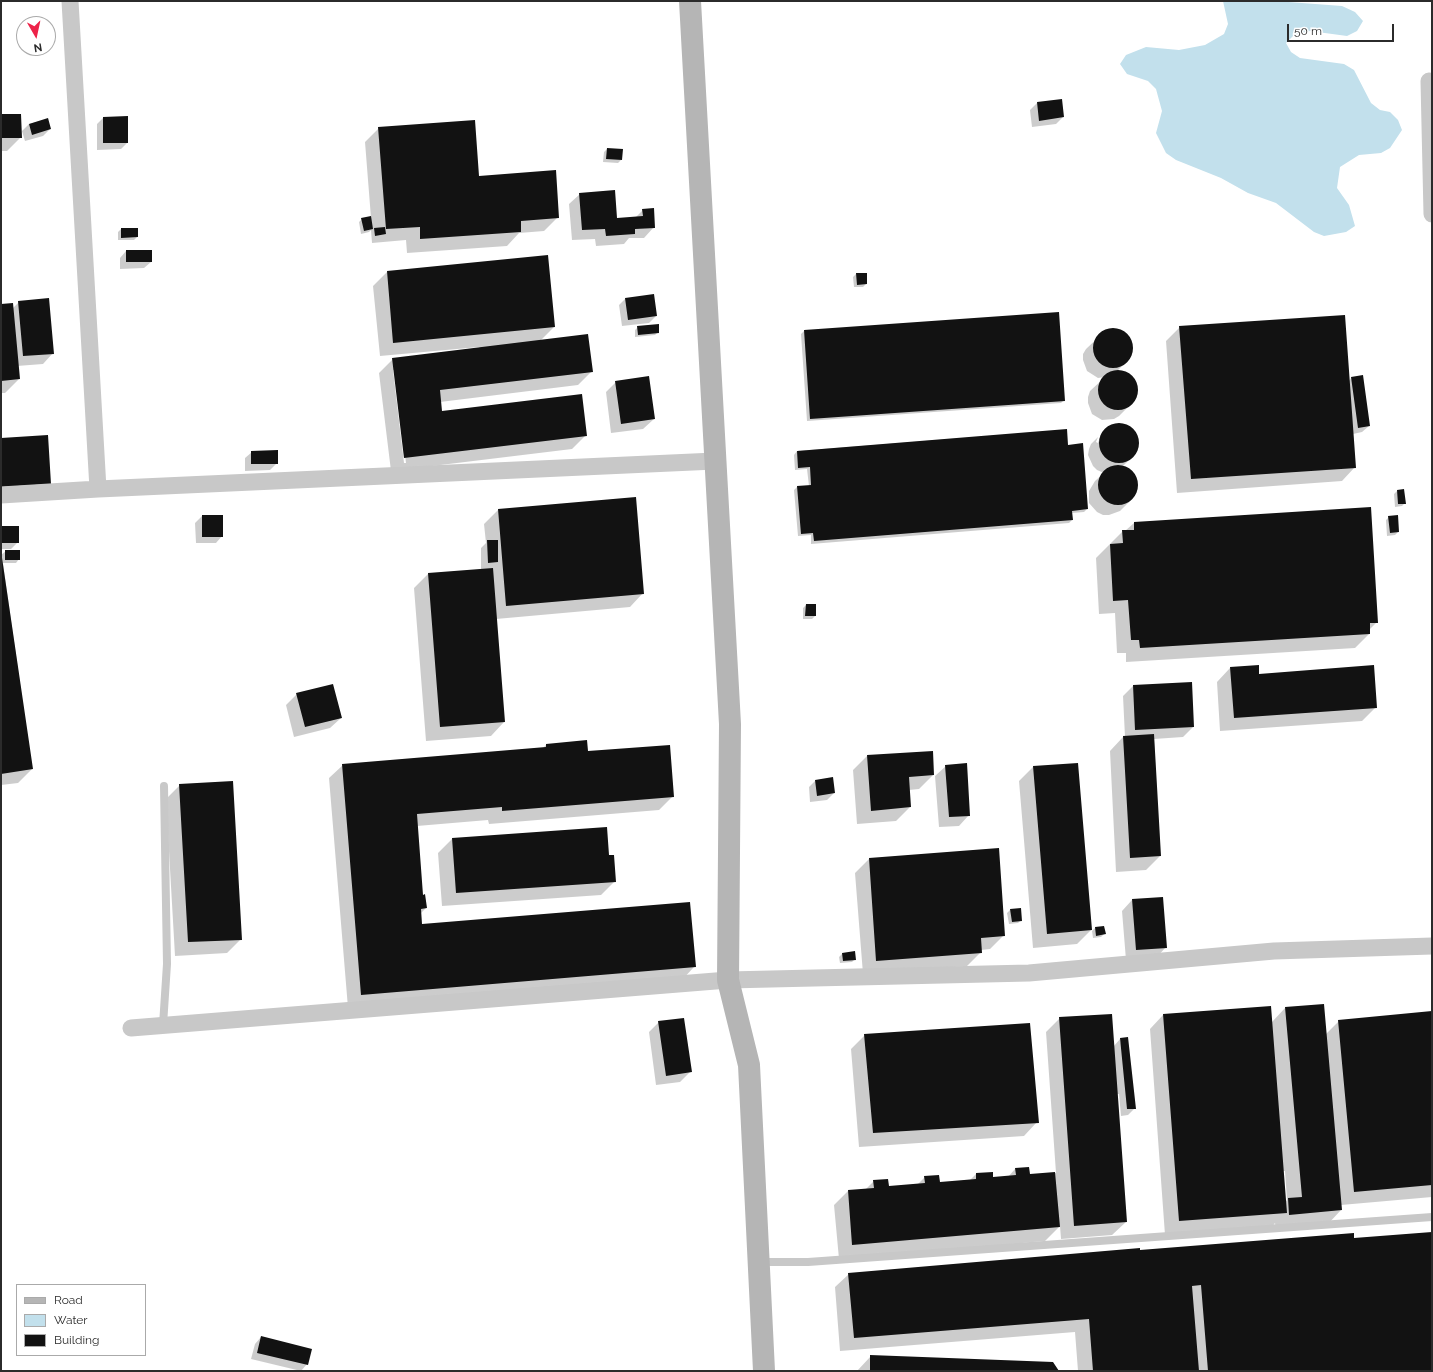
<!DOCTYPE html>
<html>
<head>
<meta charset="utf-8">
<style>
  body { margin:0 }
  #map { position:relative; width:1433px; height:1372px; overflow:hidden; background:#fff; font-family:Raleway,sans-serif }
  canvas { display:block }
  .frame { position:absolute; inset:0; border:2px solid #2b2b2b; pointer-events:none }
  .legend { position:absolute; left:16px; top:1284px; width:130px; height:72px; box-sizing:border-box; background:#fff; border:1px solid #aaa; margin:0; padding:5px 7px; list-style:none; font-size:12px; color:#2b2b2b }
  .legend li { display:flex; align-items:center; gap:8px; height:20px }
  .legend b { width:20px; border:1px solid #aaa }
  .north { position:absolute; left:16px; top:16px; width:40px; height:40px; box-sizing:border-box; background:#fff; border:1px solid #aaa; border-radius:50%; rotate:171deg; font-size:11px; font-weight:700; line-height:16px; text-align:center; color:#2b2b2b }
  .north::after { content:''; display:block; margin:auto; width:14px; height:18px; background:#ed2349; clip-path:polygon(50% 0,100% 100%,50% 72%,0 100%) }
  .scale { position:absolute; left:1287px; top:24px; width:107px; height:18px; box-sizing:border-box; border:2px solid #2b2b2b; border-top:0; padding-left:5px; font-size:12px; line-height:14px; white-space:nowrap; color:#2b2b2b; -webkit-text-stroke:3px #fff; paint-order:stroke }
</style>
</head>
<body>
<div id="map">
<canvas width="1433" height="1372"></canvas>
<div class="frame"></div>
<ul class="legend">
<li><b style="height:5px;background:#b5b5b5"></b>Road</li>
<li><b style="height:11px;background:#c2e0ec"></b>Water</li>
<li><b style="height:11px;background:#121212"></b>Building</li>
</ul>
<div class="north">N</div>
<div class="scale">50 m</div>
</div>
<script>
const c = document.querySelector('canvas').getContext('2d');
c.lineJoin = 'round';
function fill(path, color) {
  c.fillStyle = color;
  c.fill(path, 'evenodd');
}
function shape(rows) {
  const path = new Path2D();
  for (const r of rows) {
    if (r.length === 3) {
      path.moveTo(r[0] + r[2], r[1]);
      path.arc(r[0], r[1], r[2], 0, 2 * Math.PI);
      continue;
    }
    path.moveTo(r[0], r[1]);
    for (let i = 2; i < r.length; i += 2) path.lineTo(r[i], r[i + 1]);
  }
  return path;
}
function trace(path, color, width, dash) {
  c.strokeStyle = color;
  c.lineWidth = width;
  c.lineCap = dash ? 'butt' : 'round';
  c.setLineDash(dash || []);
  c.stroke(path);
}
fill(shape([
  [1223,1,1275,1,1342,6,1355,12,1363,21,1357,31,1347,36,1310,31,1294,35,1286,43,1291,52,1300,58,1344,64,1354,70,1371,103,1380,110,1390,112,1398,120,1402,130,1390,148,1381,153,1359,155,1340,167,1337,188,1349,205,1355,226,1346,232,1324,236,1314,232,1276,203,1248,193,1221,178,1176,160,1166,153,1156,133,1162,111,1156,89,1148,81,1127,74,1120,64,1126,55,1146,47,1179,50,1205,45,1224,34,1228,24]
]), '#c2e0ec');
fill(shape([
  [1061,100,1063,117,1056,124,1032,127,1030,110,1037,103],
  [1,115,21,137,7,151,1,151],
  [103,118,127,143,121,149,97,150,97,124],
  [47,119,50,129,43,136,25,141,22,131,29,124],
  [379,128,478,177,558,217,544,231,519,233,507,246,407,253,406,240,372,243,371,230,369,232,361,234,359,222,362,219,371,218,365,142],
  [607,149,621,160,618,163,603,162,604,152],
  [580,194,616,219,635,218,643,210,654,227,644,238,629,238,624,244,596,246,595,239,572,240,569,204],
  [121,229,137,237,134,240,118,240,118,232],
  [126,251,151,262,144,268,120,269,120,258],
  [387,272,554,327,540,341,592,371,578,385,440,402,441,412,586,435,572,449,391,471,379,373,393,359,480,348,479,347,380,356,373,286],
  [393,370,395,370,406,463,404,463],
  [856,274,866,284,863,287,854,287,853,277],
  [626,298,656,316,649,323,622,326,619,305],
  [19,302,53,353,43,364,17,366,19,379,5,393,1,393,1,305,12,309],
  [638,327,658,332,655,335,635,337,635,330],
  [1180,327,1349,381,1351,378,1369,426,1362,432,1353,434,1355,467,1342,481,1177,493,1166,341],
  [1118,329,1123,332,1131,341,1132,347,1132,353,1125,363,1116,372,1122,372,1128,374,1136,383,1136,395,1130,405,1119,416,1114,419,1102,420,1092,414,1088,403,1088,397,1090,391,1105,377,1098,378,1087,371,1083,360,1083,354,1086,349,1106,330],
  [804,331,1064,400,1061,403,807,421,801,334],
  [616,382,654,419,643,429,611,433,606,392],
  [1123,424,1133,431,1138,442,1137,448,1131,458,1123,466,1129,469,1136,478,1137,490,1131,500,1120,511,1109,515,1103,515,1097,512,1089,503,1089,491,1095,481,1104,473,1097,470,1093,466,1088,455,1089,449,1091,444,1098,437,1096,442,1098,443,1101,434,1111,425],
  [1066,430,1067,446,1087,509,1084,512,1072,513,1072,520,1069,523,811,544,811,535,798,536,794,490,797,487,809,486,807,469,795,470,794,455,797,451],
  [252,452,277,463,270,470,245,471,245,458],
  [1397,491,1405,503,1402,506,1395,507,1394,494],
  [635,498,643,593,630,607,496,619,504,722,491,736,426,741,414,588,428,574,481,570,481,548,486,543,484,524,498,510],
  [1370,508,1377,622,1369,630,1369,634,1355,648,1126,662,1126,653,1117,653,1115,613,1099,614,1096,558,1123,531,1125,531,1134,523],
  [202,516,222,536,216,543,196,543,195,523],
  [1397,516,1398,532,1395,535,1387,536,1386,520,1389,517],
  [2,527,18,542,11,549,1,549,1,528],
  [6,551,19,559,16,563,3,563,32,769,18,783,1,785,1,552,1,555],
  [806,605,815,605,815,616,812,619,803,619,803,608],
  [1230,668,1258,675,1376,707,1362,721,1220,731,1217,682],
  [1133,686,1193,727,1183,737,1154,739,1160,856,1146,870,1116,872,1110,751,1123,737,1125,737,1123,696],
  [297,694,341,718,330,728,294,737,286,705],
  [546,745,587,752,673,796,659,810,489,824,488,820,417,826,422,896,426,908,420,914,421,925,694,967,681,981,348,1008,329,778,343,765,543,748],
  [932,752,933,775,919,789,909,790,910,807,896,821,857,824,853,770,867,756],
  [1077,764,1091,930,1077,944,1033,948,1019,781,1033,767],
  [946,766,969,815,959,826,939,827,935,776],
  [815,781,834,793,827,800,810,802,809,787],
  [180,785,241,939,227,953,175,956,166,799],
  [452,839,615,881,601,895,442,906,438,853],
  [869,859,1004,935,990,949,981,950,981,952,967,966,863,974,855,873],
  [1132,900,1166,947,1156,958,1126,960,1122,911],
  [1010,910,1021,920,1018,923,1009,924,1007,913],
  [1095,928,1104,934,1101,937,1093,938,1092,931],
  [842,954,855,959,852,962,840,963,839,957],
  [1285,1008,1326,1034,1339,1021,1432,1012,1432,1197,1341,1205,1341,1210,1328,1224,1276,1228,1275,1223,1272,1227,1165,1235,1150,1029,1163,1015,1272,1022],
  [1283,1171,1285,1171,1287,1200,1285,1202],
  [1060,1018,1114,1046,1120,1039,1135,1108,1128,1115,1121,1116,1119,1094,1117,1094,1126,1222,1112,1235,1061,1239,1060,1226,1045,1241,839,1259,834,1205,848,1191,866,1189,874,1181,888,1187,917,1185,925,1177,939,1183,970,1180,976,1174,992,1178,1008,1177,1015,1169,1029,1175,1056,1173,1046,1032],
  [659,1022,690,1072,680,1082,656,1085,649,1032],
  [865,1035,1037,1122,1024,1136,859,1147,851,1049],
  [1432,1233,1432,1371,1078,1371,1075,1332,840,1351,835,1287,849,1274,1139,1251,1353,1239],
  [261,1337,307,1364,301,1371,251,1359,255,1344],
  [871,1356,1058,1371,857,1371]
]), '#0003');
fill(shape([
  [1062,99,1064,117,1039,121,1037,102],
  [1,114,21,114,22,138,1,138],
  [128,116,128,143,103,143,103,117],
  [48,118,51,129,32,135,29,124],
  [475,120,479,176,556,170,559,218,521,221,521,232,420,239,420,227,386,229,378,127],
  [607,148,623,149,622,160,606,159],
  [615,190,617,218,643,216,642,209,654,208,655,228,635,229,635,234,606,236,605,229,582,230,579,193],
  [371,216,373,229,364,231,361,218],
  [385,227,386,234,375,236,374,228],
  [121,228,138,228,138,237,121,238],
  [126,250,152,250,152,262,126,262],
  [548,255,555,327,393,343,387,271],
  [856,273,867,273,867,284,857,285],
  [654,294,657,316,628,320,625,298],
  [49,298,54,354,23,356,18,301],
  [13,303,20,379,1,381,1,304],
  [1059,312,1065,401,810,419,804,330],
  [1345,315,1356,468,1191,479,1179,326],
  [659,324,659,333,638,335,637,326],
  [1113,348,20],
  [588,334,593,372,440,390,442,411,582,394,587,436,404,458,392,358],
  [1118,390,20],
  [1363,375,1370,426,1358,428,1351,377],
  [649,376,655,419,621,424,615,381],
  [1119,443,20],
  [1067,429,1068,445,1083,443,1088,509,1072,511,1073,520,814,541,813,533,801,534,797,486,811,485,810,467,798,468,797,451],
  [48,435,51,484,1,487,1,438],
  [278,450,278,464,251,464,251,451],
  [1118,485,20],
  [1404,489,1406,504,1398,504,1397,490],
  [636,497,644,594,506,606,498,509],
  [1371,507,1378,623,1370,623,1370,634,1140,648,1139,640,1131,640,1128,600,1113,601,1110,544,1123,543,1122,530,1134,530,1134,522],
  [202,515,223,515,223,537,202,537],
  [1398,515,1399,532,1390,533,1388,516],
  [2,526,19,526,19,543,2,543],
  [487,540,498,540,498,562,488,563],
  [5,550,20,550,20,560,5,560],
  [1,551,33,769,1,774],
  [493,568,505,722,440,727,428,573],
  [806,604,816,604,816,616,805,616],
  [1259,665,1259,674,1374,665,1377,708,1234,718,1230,667],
  [1192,682,1194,727,1135,730,1133,685],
  [333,684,342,718,305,727,296,693],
  [1154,734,1161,856,1130,858,1123,736],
  [587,740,588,751,670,745,674,797,502,811,502,807,417,814,423,895,425,894,427,908,421,909,422,924,690,902,696,967,361,995,342,764,546,747,546,744],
  [933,751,934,775,909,777,911,807,871,811,867,755],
  [967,763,970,816,949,817,945,765],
  [1078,763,1092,930,1047,934,1033,766],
  [833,777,835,793,817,796,815,780],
  [233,781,242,940,188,942,179,784],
  [607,827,609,855,614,855,616,882,456,893,452,838],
  [999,848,1005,936,981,938,982,953,876,961,869,858],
  [1163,897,1167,948,1136,950,1132,899],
  [1021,908,1022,921,1012,922,1010,909],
  [1104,926,1106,934,1096,936,1095,927],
  [855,951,856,960,843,961,842,953],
  [1324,1004,1342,1210,1289,1215,1288,1198,1302,1197,1285,1007],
  [1271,1006,1287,1213,1179,1221,1163,1014],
  [1432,1011,1432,1185,1354,1192,1338,1020],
  [1112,1014,1127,1222,1074,1226,1059,1017],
  [684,1018,692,1072,666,1076,658,1021],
  [1030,1023,1039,1123,873,1133,864,1034],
  [1128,1037,1136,1109,1127,1109,1120,1038],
  [1029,1167,1030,1174,1055,1172,1060,1227,852,1245,848,1190,874,1188,873,1180,888,1179,889,1186,925,1183,924,1176,939,1175,940,1182,976,1179,976,1173,993,1172,993,1177,1016,1175,1015,1168],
  [1432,1232,1432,1371,1208,1371,1201,1285,1192,1286,1199,1371,1093,1371,1089,1319,854,1338,848,1273,1140,1248,1140,1250,1354,1233,1354,1238],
  [261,1336,312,1349,308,1365,257,1353],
  [870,1355,1053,1362,1059,1371,870,1371]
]), '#121212');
trace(shape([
  [163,1025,167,964,164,786],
  [760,1262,808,1262,1432,1217]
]), '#c8c8c8', 8);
trace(shape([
  [70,1,98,489],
  [1429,81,1432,214],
  [1,495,98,489,715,461],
  [131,1028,728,980,1029,973,1274,951,1432,946]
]), '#c8c8c8', 17);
trace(shape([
  [690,1,730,724,728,980,749,1065,764,1371]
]), '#b5b5b5', 22);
</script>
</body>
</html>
